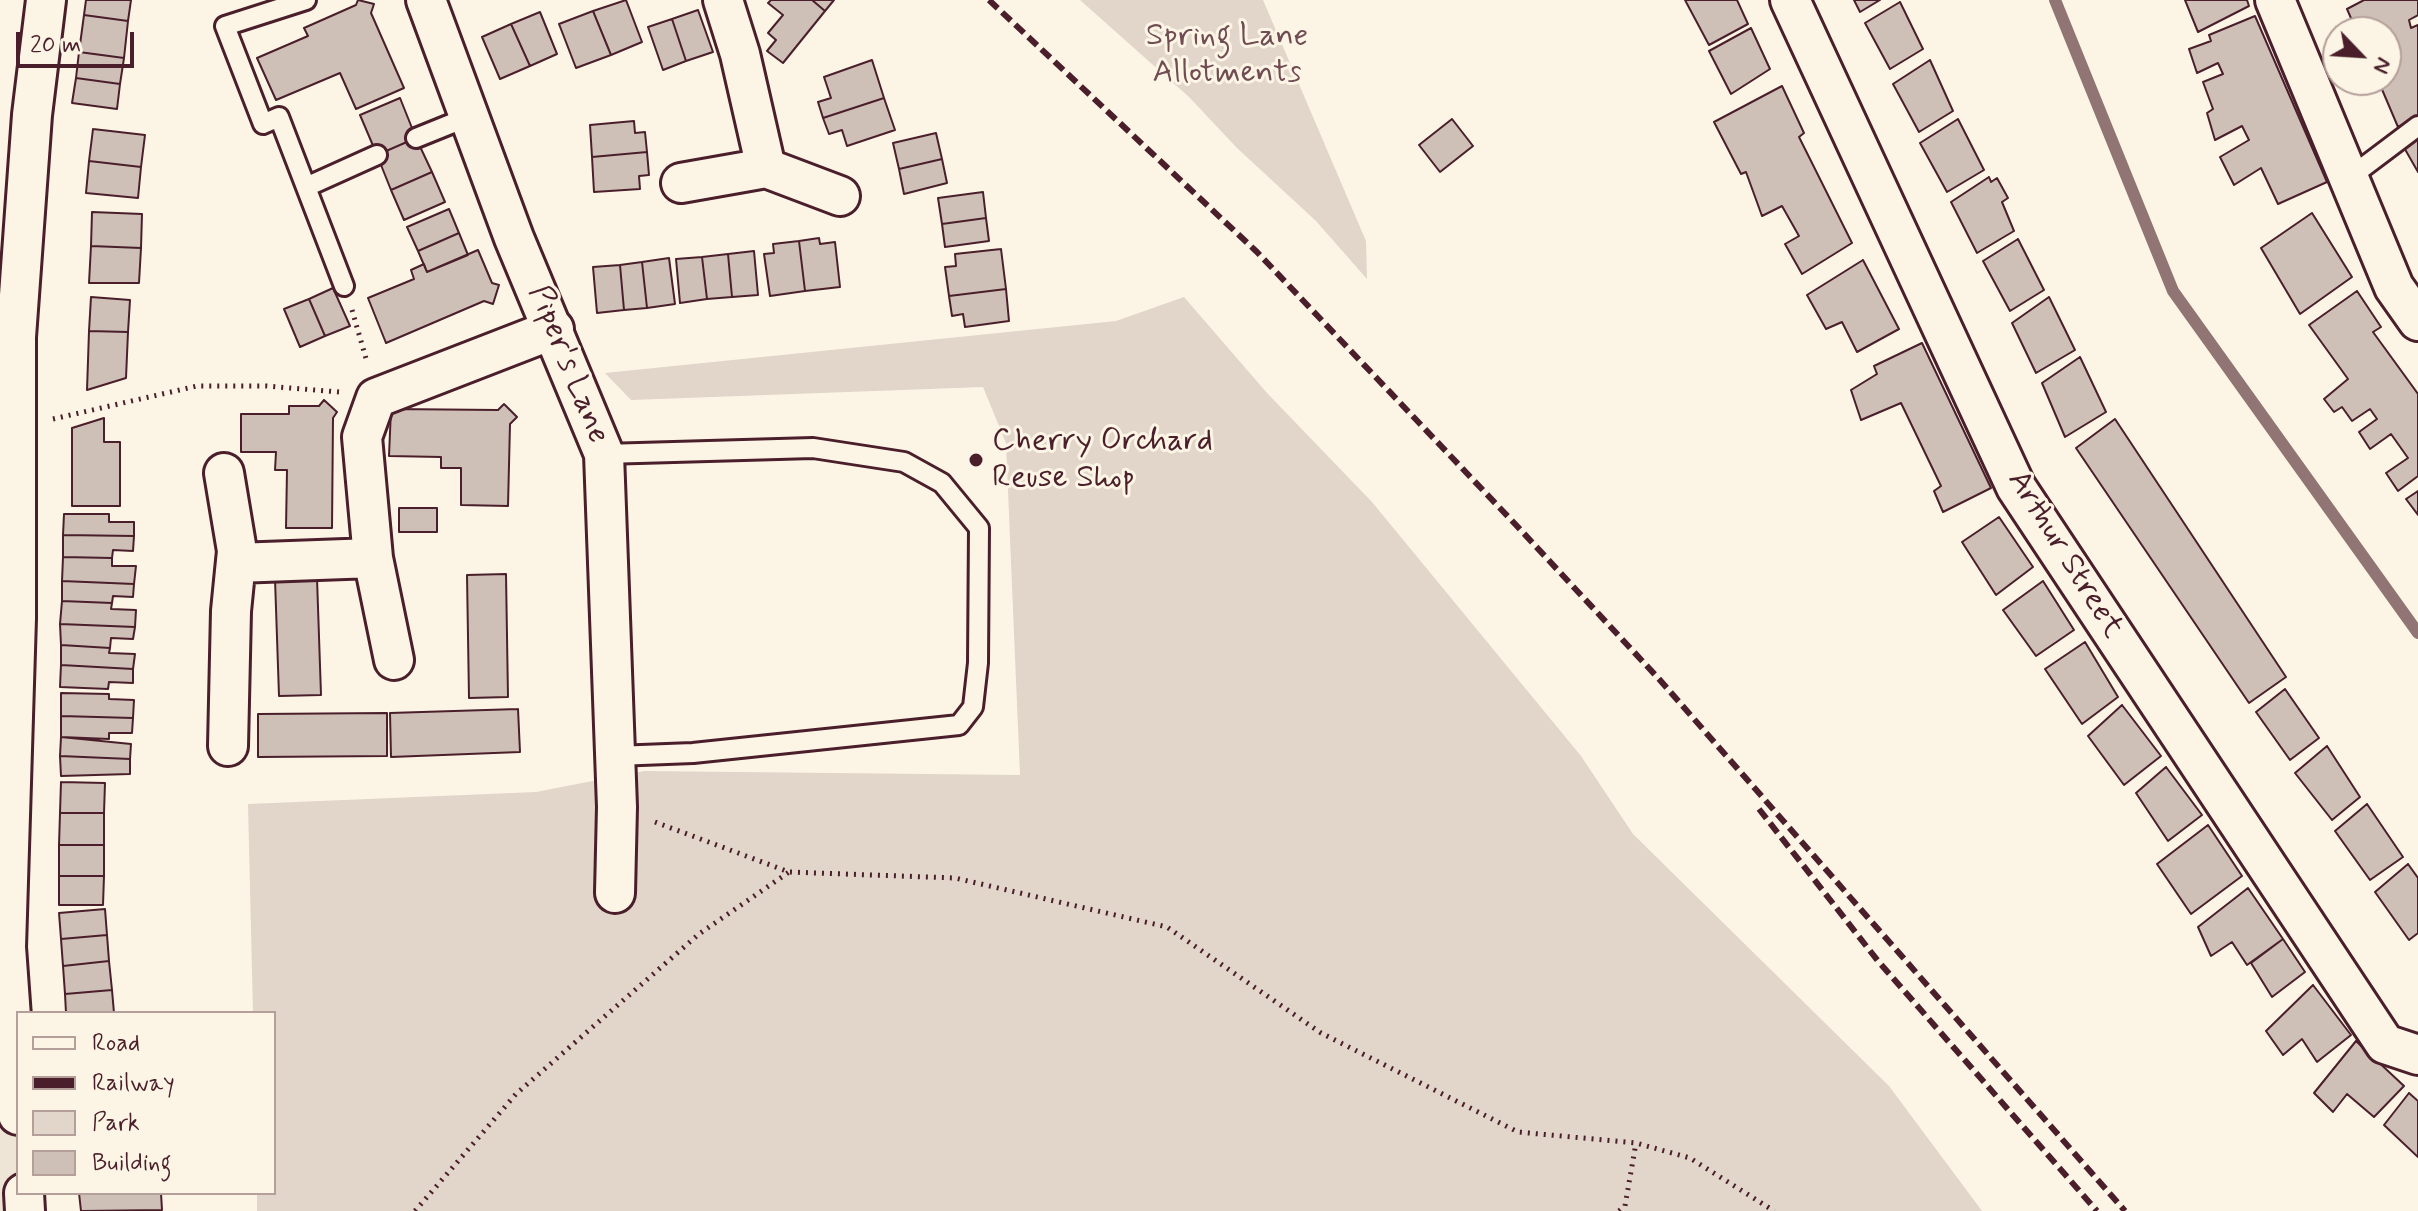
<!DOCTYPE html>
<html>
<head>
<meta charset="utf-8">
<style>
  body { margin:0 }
  #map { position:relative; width:2418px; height:1211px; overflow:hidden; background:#fcf5e5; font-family:Mynerve,sans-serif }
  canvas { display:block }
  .legend { position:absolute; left:16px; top:1011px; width:260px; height:184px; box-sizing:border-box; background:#fcf5e5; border:2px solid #b59f9b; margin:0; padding:10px 14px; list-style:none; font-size:24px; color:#4a1f2b }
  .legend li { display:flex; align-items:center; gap:16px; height:40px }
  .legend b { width:40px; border:2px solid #b59f9b }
  .north { position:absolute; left:2322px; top:16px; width:80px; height:80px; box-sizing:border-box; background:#fcf5e5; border:2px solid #b59f9b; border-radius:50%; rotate:115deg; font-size:22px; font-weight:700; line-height:32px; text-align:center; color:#4a1f2b }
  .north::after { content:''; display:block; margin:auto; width:28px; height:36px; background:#4a1f2b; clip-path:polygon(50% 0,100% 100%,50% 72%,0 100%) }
  .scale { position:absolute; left:16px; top:32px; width:118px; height:36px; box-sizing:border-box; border:4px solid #4a1f2b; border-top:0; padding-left:10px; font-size:24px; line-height:28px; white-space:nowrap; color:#4a1f2b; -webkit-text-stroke:6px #fcf5e5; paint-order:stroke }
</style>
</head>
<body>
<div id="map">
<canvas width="2418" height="1211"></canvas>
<ul class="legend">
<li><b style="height:10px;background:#fcf5e5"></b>Road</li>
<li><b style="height:10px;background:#4a1f2b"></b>Railway</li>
<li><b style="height:22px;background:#e2d5ca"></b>Park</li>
<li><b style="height:22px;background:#cfc0b7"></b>Building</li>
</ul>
<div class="north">N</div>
<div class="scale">20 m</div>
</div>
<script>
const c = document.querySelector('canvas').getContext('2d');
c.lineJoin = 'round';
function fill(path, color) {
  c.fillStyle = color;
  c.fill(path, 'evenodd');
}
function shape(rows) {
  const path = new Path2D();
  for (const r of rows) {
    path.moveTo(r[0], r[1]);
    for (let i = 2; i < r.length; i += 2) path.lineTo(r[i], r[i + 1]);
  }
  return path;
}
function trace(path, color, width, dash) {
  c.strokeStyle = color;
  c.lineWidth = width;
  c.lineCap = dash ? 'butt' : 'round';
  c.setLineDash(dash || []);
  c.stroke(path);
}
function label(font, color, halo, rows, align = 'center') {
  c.font = font + ' Mynerve,sans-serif';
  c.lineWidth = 6;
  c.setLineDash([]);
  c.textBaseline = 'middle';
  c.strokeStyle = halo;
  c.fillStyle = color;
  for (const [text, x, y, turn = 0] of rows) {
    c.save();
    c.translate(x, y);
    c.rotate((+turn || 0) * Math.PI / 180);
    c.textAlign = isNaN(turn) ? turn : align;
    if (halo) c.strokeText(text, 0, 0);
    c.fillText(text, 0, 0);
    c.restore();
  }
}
fill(shape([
  [0,859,18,1115,18,1193,25,1211,0,1211]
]), '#eee5d7');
fill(shape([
  [1080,0,1263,0,1366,241,1367,279,1316,221,1237,148,1189,97],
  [1184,297,1267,393,1372,502,1581,756,1633,834,1889,1086,1982,1211,257,1211,257,1193,274,1193,274,1013,253,1013,248,804,536,792,644,771,1020,775,1006,443,983,387,631,400,605,373,1116,321]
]), '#e2d5ca');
trace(shape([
  [2055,0,2173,291,2418,633]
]), '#917474', 12);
const building = shape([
  [86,0,131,0,128,21,84,15,86,0],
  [358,0,374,4,371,13,404,88,356,109,340,73,276,100,257,58,308,36,304,28,356,5,358,0],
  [626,0,642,42,611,55,593,11,626,0],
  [771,0,812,0,825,11,783,63,767,51,776,40,768,33,783,15,768,3,771,0],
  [812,0,834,0,825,11,812,0],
  [1685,0,1737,0,1748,24,1709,45,1685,0],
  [1854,0,1880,0,1860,12,1854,0],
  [2185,0,2247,0,2249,6,2198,32,2185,0],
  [2364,0,2418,0,2418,15,2409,20,2411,28,2418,25,2418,117,2398,127,2378,80,2386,80,2386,32,2357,32,2347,9,2364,0],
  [1900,2,1923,49,1890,69,1865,23,1900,2],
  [698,10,713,52,686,61,672,19,698,10],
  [593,11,611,55,576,68,559,24,593,11],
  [540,12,557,54,530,66,511,24,540,12],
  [84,15,128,21,124,58,79,52,84,15],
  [2255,16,2327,182,2278,204,2261,168,2234,185,2220,157,2249,140,2242,126,2215,140,2207,113,2213,109,2203,82,2223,74,2218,63,2197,73,2189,49,2211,41,2209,35,2255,16],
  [672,19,686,61,663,70,648,27,672,19],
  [511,24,530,66,500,79,482,37,511,24],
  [1751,28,1770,69,1731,94,1709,51,1751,28],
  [79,52,124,58,120,84,76,78,79,52],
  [872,60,884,98,823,118,818,102,831,98,824,77,872,60],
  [1930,60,1953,111,1919,132,1893,84,1930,60],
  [76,78,120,84,117,109,72,103,76,78],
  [1782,86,1804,133,1799,137,1852,243,1802,274,1785,244,1799,236,1782,206,1762,216,1746,172,1741,174,1714,122,1782,86],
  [400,98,416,138,377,155,360,115,400,98],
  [884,98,895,130,847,146,842,130,829,134,823,118,884,98],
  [1452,119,1473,146,1440,172,1419,145,1452,119],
  [1958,119,1984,170,1947,192,1920,143,1958,119],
  [634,121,635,133,645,132,647,152,592,157,590,125,634,121],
  [93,129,145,135,141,167,89,161,93,129],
  [936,133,942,159,899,169,893,143,936,133],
  [2418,133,2418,172,2402,144,2418,133],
  [416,138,432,172,391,190,377,155,416,138],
  [647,152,649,175,639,176,640,189,594,192,592,157,647,152],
  [942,159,947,183,904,194,899,169,942,159],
  [89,161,141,167,138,198,86,193,89,161],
  [432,172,445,202,404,220,391,190,432,172],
  [1989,177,1991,182,1997,178,2008,198,2002,202,2014,231,1977,253,1951,202,1989,177],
  [983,192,986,218,942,224,938,198,983,192],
  [449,209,459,233,418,251,407,227,449,209],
  [92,212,142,214,141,248,91,246,92,212],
  [2312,213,2352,277,2300,314,2261,248,2312,213],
  [986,218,989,241,945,247,942,224,986,218],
  [459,233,468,255,427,272,418,251,459,233],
  [819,238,820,244,835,242,840,287,805,291,799,241,819,238],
  [2018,239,2044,290,2010,311,1983,261,2018,239],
  [799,241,805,291,770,296,764,254,774,253,773,244,799,241],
  [91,246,141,248,139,283,89,283,91,246],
  [1001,249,1006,289,949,296,945,267,956,266,955,254,1001,249],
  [478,250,492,283,499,285,493,304,484,301,386,343,368,298,414,279,411,270,424,264,427,272,478,250],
  [754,251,758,295,732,297,728,254,754,251],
  [728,254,732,297,707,299,702,257,728,254],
  [702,257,707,299,680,303,676,259,702,257],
  [669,258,675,304,647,308,642,262,669,258],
  [1863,260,1899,329,1857,352,1842,322,1826,329,1807,295,1863,260],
  [642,262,647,308,624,310,620,265,642,262],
  [620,265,624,310,597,313,593,267,620,265],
  [333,288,350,326,325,336,309,299,333,288],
  [1006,289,1009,321,965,327,963,314,952,316,949,296,1006,289],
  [2357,291,2381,327,2373,332,2418,394,2418,476,2398,491,2386,473,2408,458,2391,434,2370,449,2359,432,2377,419,2370,409,2352,421,2342,407,2334,412,2324,399,2348,379,2309,325,2357,291],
  [91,297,130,300,128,332,89,331,91,297],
  [2049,297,2075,350,2036,373,2012,323,2049,297],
  [309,299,325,336,300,347,284,309,309,299],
  [89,331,128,332,126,378,87,390,89,331],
  [1922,343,1991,488,1943,512,1934,491,1941,486,1901,403,1861,420,1851,390,1877,374,1874,366,1922,343],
  [2080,357,2106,412,2065,437,2042,383,2080,357],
  [324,400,337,412,333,418,332,528,286,528,287,470,275,470,276,452,241,452,241,414,289,414,289,406,319,406,324,400],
  [504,404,517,417,510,424,508,506,461,505,461,468,441,468,441,457,389,456,391,409,498,410,504,404],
  [104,418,104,442,120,442,120,506,72,506,72,428,104,418],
  [2115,419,2286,677,2249,703,2076,448,2115,419],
  [2418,491,2418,515,2406,499,2418,491],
  [399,508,437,508,437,532,399,532,399,508],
  [64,514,109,514,109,522,134,522,134,536,63,535,64,514],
  [1999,517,2033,567,1996,595,1962,542,1999,517],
  [63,535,134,536,133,551,113,550,112,558,63,557,63,535],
  [63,557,112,558,112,566,136,566,134,584,62,581,63,557],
  [506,574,508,697,469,698,467,575,506,574],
  [317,578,321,695,279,696,275,579,317,578],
  [62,581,134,584,133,597,113,596,112,603,62,601,62,581],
  [2043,581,2074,630,2036,656,2003,610,2043,581],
  [62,601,112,603,111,609,136,610,135,627,60,624,62,601],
  [60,624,135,627,133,639,111,638,110,648,61,645,60,624],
  [2085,642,2118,697,2082,724,2045,669,2085,642],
  [61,645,110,648,109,653,135,654,133,669,61,665,61,645],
  [61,665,133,669,133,683,109,682,108,689,60,687,61,665],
  [2285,689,2319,738,2290,760,2256,712,2285,689],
  [61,693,109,694,109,699,134,700,133,718,61,716,61,693],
  [2122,705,2161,756,2124,785,2088,736,2122,705],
  [518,709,520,752,391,757,390,713,518,709],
  [387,713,387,756,258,757,258,714,387,713],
  [61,716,133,718,132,733,109,733,109,739,61,737,61,716],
  [61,737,131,744,130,759,60,756,61,737],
  [2327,746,2360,797,2332,820,2295,773,2327,746],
  [60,756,130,759,130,774,61,776,60,756],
  [2166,767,2202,815,2168,841,2136,793,2166,767],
  [61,782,105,783,104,813,60,813,61,782],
  [2367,804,2403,857,2370,880,2335,831,2367,804],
  [60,813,104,813,104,845,59,845,60,813],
  [2208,825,2242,876,2191,914,2157,864,2208,825],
  [59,845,104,845,104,876,59,876,59,845],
  [2408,864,2418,878,2418,933,2409,940,2375,892,2408,864],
  [59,876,104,876,103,905,59,905,59,876],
  [2248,888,2283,939,2247,965,2232,942,2211,956,2198,927,2248,888],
  [105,909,107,935,61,939,59,913,105,909],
  [107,935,109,961,63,966,61,939,107,935],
  [2283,939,2305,972,2272,997,2251,963,2283,939],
  [109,961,112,990,65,994,63,966,109,961],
  [2313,985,2351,1035,2317,1062,2302,1039,2283,1055,2266,1031,2313,985],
  [112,990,114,1013,66,1013,65,994,112,990],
  [2356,1041,2404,1086,2374,1117,2347,1094,2333,1112,2314,1093,2356,1041],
  [2409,1093,2418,1101,2418,1157,2384,1125,2409,1093],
  [79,1193,161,1193,162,1210,81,1211,79,1193]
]);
fill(building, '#cfc0b7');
trace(building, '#4a1f2b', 2);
const service = shape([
  [306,0,225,26,263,124,279,117,344,286],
  [416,138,468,117],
  [2349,178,2418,126],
  [306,187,377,155],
  [604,454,813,448,904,462,942,483,979,528,978,663,973,707,959,725,693,753,615,756]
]);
const minor = shape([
  [426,0,514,238,604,454,617,807,615,893],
  [723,0,740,54,766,168,840,196],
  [1790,0,2016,487,2385,1044,2418,1055],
  [2275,0,2394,287,2418,321],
  [681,183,766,168],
  [224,473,237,551,231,611,228,746],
  [236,563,373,558],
  [394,660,373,558,362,437,376,398,554,329],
  [18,1115,6,947,16,618,16,337,32,115,46,0],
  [24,1193,25,1211]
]);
trace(service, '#4a1f2b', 24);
trace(minor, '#4a1f2b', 44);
trace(shape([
  [352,310,367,362],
  [53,419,197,386,266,386,339,392],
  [655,822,789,872,955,878,1167,927,1321,1033,1518,1132,1636,1143,1690,1158,1774,1211],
  [415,1211,516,1094,699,934,789,872],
  [1619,1211,1625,1206,1636,1143]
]), '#4a1f2b', 5, [2, 6]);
trace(service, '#fcf5e5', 18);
trace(minor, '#fcf5e5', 38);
trace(shape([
  [989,0,1257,252,1516,525,1659,679,2125,1211],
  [1759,809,1878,961,2097,1211]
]), '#4a1f2b', 6, [12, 6]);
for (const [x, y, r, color] of [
  [976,460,8,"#4a1f2b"]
]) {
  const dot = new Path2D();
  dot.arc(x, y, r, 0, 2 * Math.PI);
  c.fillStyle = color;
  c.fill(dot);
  trace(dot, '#fcf5e5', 3);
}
label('32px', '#704c53', '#fcf5e5', [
  ["Spring Lane",1227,37],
  ["Allotments",1227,74]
]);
label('32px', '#4a1f2b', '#fcf5e5', [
  ["Piper's Lane",567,365,68],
  ["Arthur Street",2064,555,58]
]);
label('32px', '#4a1f2b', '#fcf5e5', [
  ["Cherry Orchard",992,442],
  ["Reuse Shop",992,479]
], 'left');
</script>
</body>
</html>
